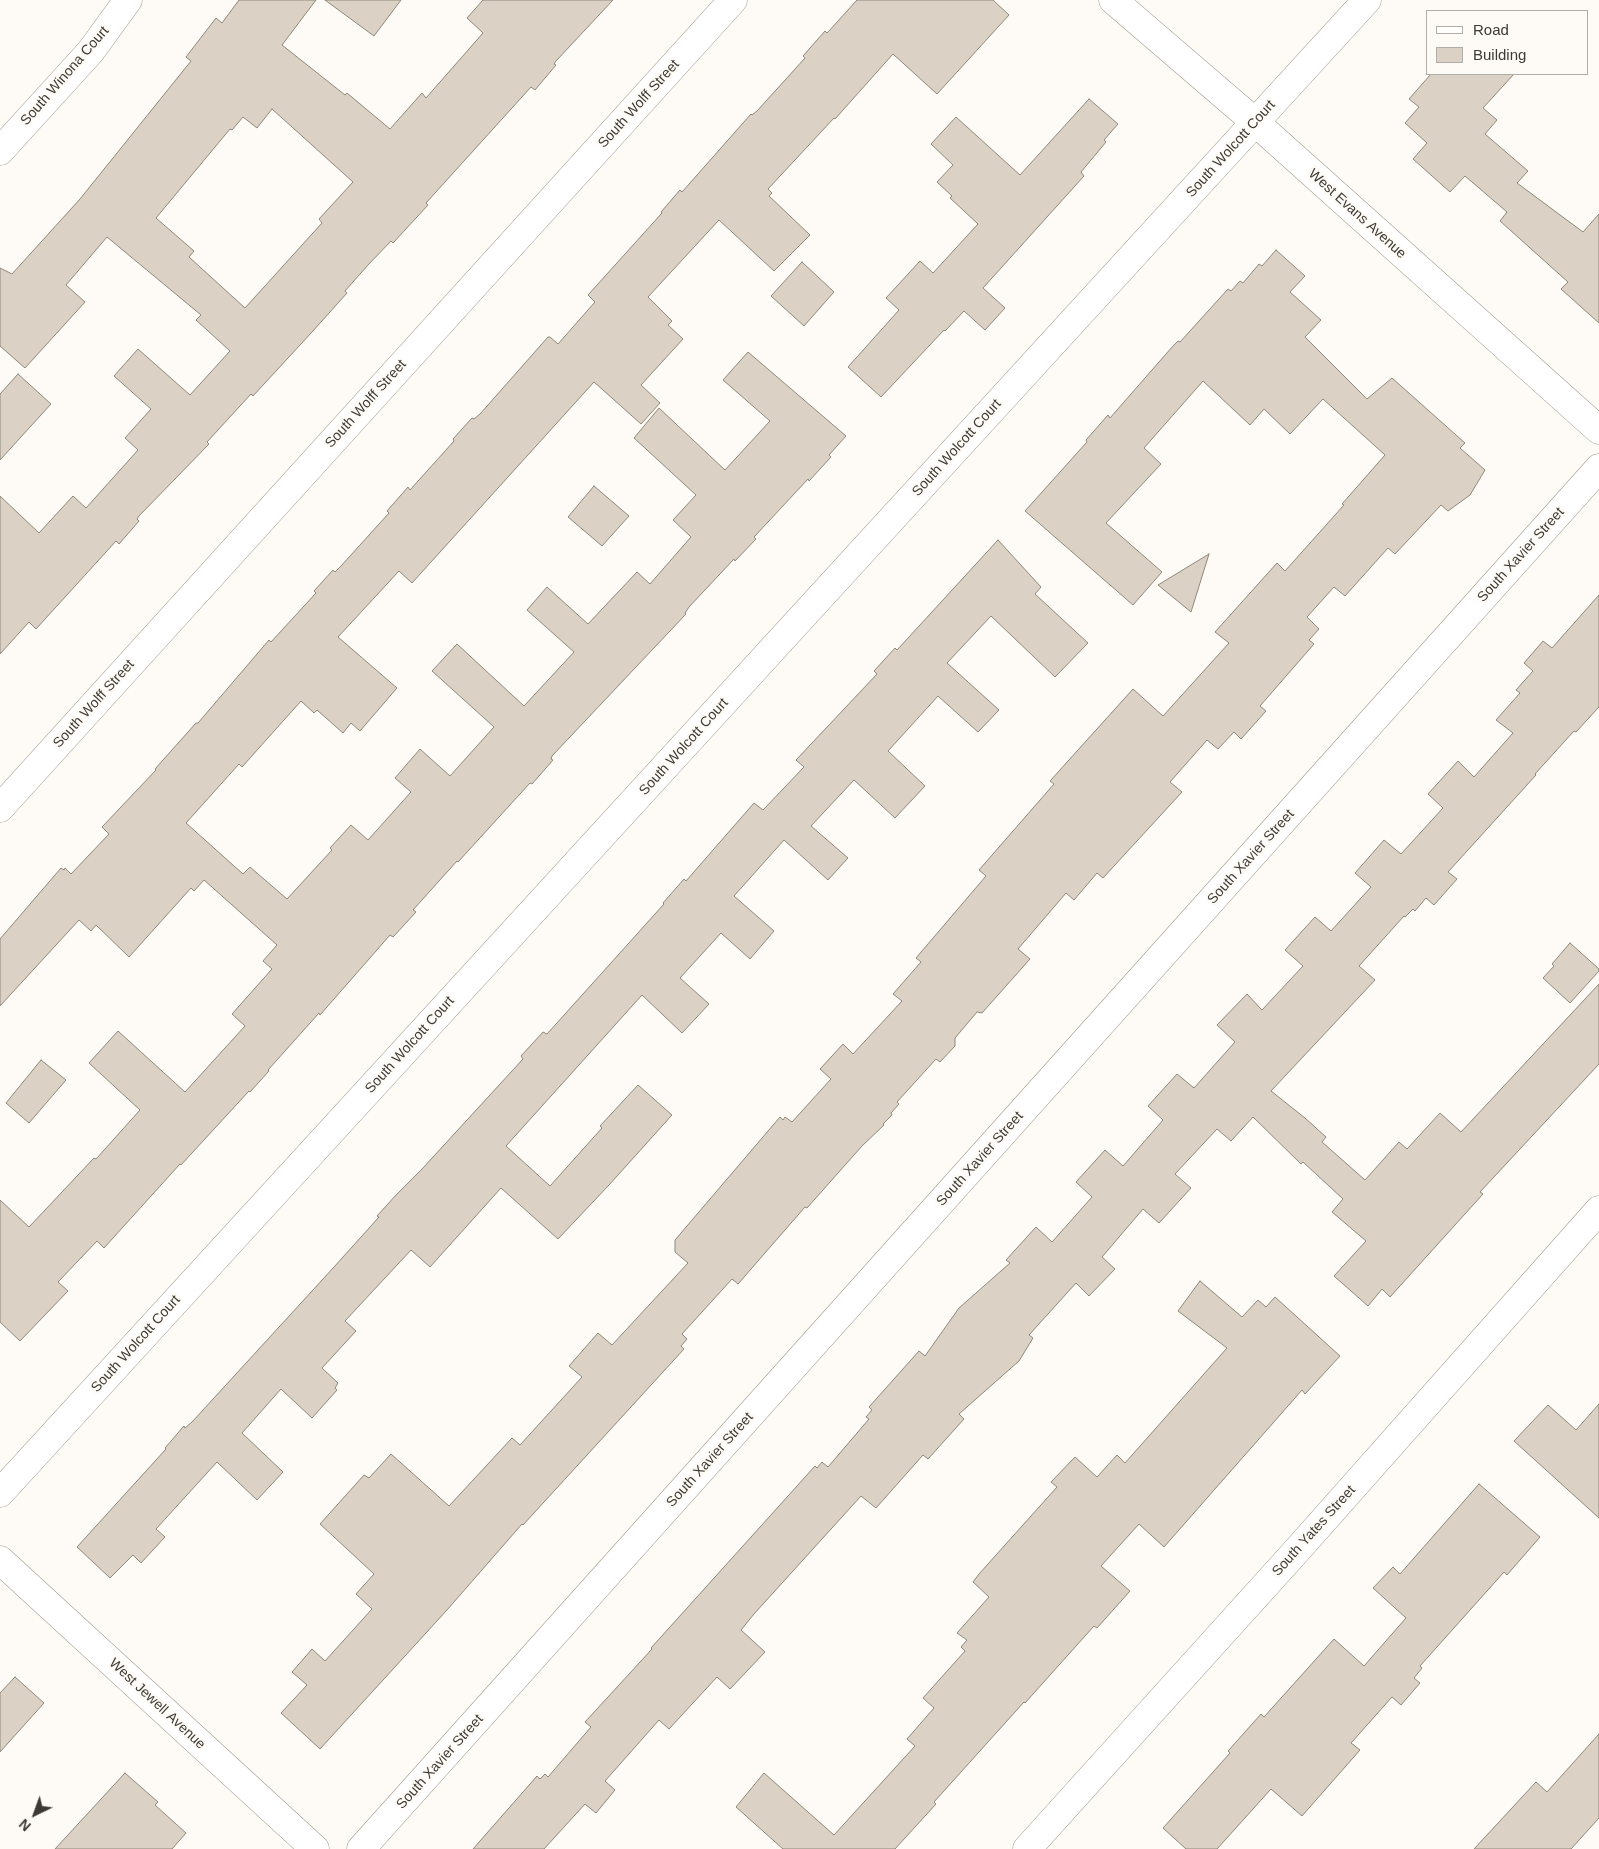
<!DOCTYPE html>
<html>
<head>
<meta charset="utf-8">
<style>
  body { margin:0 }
  #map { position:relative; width:1599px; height:1849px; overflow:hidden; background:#fefbf6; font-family:Arial,sans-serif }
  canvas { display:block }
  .legend { position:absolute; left:1426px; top:10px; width:162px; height:65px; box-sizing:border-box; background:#fefbf6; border:1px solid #b1aea9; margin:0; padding:6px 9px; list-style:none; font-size:15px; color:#3d3a35 }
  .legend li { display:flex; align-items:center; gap:10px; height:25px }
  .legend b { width:25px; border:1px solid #b1aea9 }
  .north { position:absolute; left:10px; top:1789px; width:50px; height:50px; -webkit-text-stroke:4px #fefbf6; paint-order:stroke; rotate:222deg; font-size:14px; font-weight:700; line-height:20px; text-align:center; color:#3d3a35 }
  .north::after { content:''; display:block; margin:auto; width:18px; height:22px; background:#3d3a35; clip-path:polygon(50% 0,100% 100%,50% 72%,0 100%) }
</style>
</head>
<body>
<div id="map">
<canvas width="1599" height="1849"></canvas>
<ul class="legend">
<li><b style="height:6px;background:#fff"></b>Road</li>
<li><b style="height:14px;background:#dbd2c5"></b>Building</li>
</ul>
<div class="north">N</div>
</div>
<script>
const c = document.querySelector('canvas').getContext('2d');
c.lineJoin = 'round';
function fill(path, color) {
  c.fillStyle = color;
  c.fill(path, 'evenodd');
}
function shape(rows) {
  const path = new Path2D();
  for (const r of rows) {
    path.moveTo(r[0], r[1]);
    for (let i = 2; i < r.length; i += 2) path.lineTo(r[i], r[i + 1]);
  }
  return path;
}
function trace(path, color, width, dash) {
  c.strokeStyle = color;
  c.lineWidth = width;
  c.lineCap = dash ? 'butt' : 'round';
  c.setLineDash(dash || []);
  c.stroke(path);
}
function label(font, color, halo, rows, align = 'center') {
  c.font = font + ' Arial,sans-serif';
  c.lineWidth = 5;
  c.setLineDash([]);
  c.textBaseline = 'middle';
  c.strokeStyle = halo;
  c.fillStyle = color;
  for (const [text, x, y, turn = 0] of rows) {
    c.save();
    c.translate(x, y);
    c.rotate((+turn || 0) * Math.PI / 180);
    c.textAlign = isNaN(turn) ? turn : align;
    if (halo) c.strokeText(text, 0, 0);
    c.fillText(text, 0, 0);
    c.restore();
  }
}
const building = shape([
  [239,0,316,0,282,45,345,95,347,93,390,129,422,93,426,98,483,33,467,18,483,0,613,0,556,61,554,64,556,65,535,90,531,87,426,203,428,205,393,243,391,241,368,265,345,291,347,293,312,332,253,396,251,394,207,442,209,444,139,516,137,519,139,521,119,544,116,541,36,629,29,622,0,654,0,496,39,533,73,496,86,508,138,450,125,438,151,409,114,376,138,349,190,395,230,351,196,320,201,315,107,237,66,285,85,302,25,368,0,346,0,268,12,274,80,199,191,61,186,57,216,18,222,23,239,0],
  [272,109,353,182,319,219,322,223,245,308,189,257,194,251,156,218,230,129,232,130,243,117,257,128,272,109],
  [325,0,401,0,374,36,325,0],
  [857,0,993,0,1009,15,937,94,893,54,835,119,834,118,768,189,772,193,769,196,810,235,774,271,719,220,648,297,672,321,668,325,683,339,641,385,660,403,641,424,594,382,412,583,399,571,338,637,397,688,360,731,351,723,343,733,317,710,314,713,301,701,242,767,239,764,186,823,243,874,250,867,287,899,332,850,330,848,351,825,368,840,411,792,395,778,420,749,450,776,494,727,432,671,457,644,524,706,574,652,527,610,547,587,588,624,637,572,650,584,691,537,673,520,696,495,634,438,659,408,725,470,770,421,723,380,748,352,846,436,829,455,831,457,809,481,808,479,754,537,756,539,735,561,734,559,689,607,685,613,686,614,552,756,551,759,553,760,532,784,530,783,458,862,457,861,413,910,416,912,393,937,390,935,320,1015,319,1013,268,1070,269,1071,250,1092,249,1091,181,1165,180,1164,104,1248,97,1241,58,1282,68,1291,20,1341,0,1322,0,1200,29,1227,94,1158,96,1159,140,1110,89,1063,118,1031,185,1092,245,1026,232,1014,272,969,263,961,277,945,204,880,194,891,191,888,129,957,96,925,91,931,79,920,0,1006,0,939,61,868,64,870,65,868,71,874,109,834,102,827,156,770,155,769,196,723,198,723,269,640,271,642,316,593,314,591,333,570,335,572,341,566,389,513,387,511,408,487,410,490,454,441,453,439,472,418,474,419,480,414,548,337,550,337,558,344,595,302,588,295,662,213,661,212,680,190,682,192,751,114,752,115,757,111,805,58,803,56,825,31,827,33,828,32,857,0],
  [1431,74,1514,74,1483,108,1497,120,1485,134,1528,171,1517,183,1583,232,1599,214,1599,323,1561,289,1568,282,1500,221,1507,212,1465,176,1450,192,1413,159,1427,143,1405,123,1419,107,1409,99,1431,74],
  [1089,99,1118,124,1104,140,1106,142,1081,172,1084,176,983,288,1005,308,985,330,964,311,945,331,944,330,881,397,848,367,899,310,886,298,920,261,933,273,978,224,950,198,952,196,937,182,953,165,931,144,956,117,1020,175,1089,99],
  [1276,250,1305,276,1290,292,1321,320,1305,337,1367,399,1392,378,1465,443,1460,448,1485,470,1470,495,1448,511,1441,505,1395,554,1388,548,1345,596,1334,587,1307,617,1319,629,1309,640,1314,644,1260,706,1266,711,1241,739,1234,732,1218,749,1207,740,1170,782,1182,792,1103,878,1097,873,1074,900,1066,893,1018,949,1030,959,982,1013,977,1012,955,1038,955,1046,940,1062,936,1059,897,1102,899,1104,891,1113,892,1115,883,1124,884,1125,862,1146,807,1208,805,1207,738,1284,732,1279,682,1334,687,1339,681,1346,684,1349,523,1525,522,1524,447,1610,320,1749,281,1713,307,1685,292,1672,312,1649,325,1661,372,1609,356,1594,374,1574,320,1524,364,1475,369,1478,391,1454,449,1506,512,1438,520,1445,582,1377,569,1366,598,1333,612,1345,688,1263,675,1252,675,1240,780,1117,783,1120,785,1117,792,1122,831,1079,820,1069,843,1044,853,1054,902,1001,893,994,921,962,916,958,986,876,979,870,1054,784,1050,781,1133,689,1163,716,1229,643,1215,632,1277,563,1285,571,1344,505,1342,504,1385,455,1323,399,1290,434,1264,409,1250,425,1203,381,1144,448,1161,464,1106,523,1162,572,1133,605,1025,511,1087,442,1086,440,1108,415,1110,418,1173,346,1178,341,1180,342,1228,289,1231,291,1240,281,1243,283,1259,264,1262,266,1276,250],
  [802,262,834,292,804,326,771,296,802,262],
  [18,374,51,404,0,460,0,394,18,374],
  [594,486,629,516,602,546,568,517,594,486],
  [998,540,1041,587,1035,594,1088,643,1055,677,991,616,947,663,999,710,978,732,938,696,888,751,925,786,895,818,854,780,811,826,848,858,828,880,784,840,734,896,774,931,750,959,721,933,680,978,709,1004,682,1033,642,995,506,1146,550,1186,602,1128,600,1126,638,1085,672,1115,609,1185,558,1239,501,1188,430,1267,411,1250,345,1321,356,1331,322,1368,338,1383,335,1388,337,1390,312,1418,281,1389,242,1433,283,1472,257,1500,217,1462,156,1529,165,1537,141,1563,133,1555,110,1578,77,1547,166,1449,165,1448,184,1426,185,1428,192,1422,334,1267,379,1217,377,1216,396,1195,422,1169,523,1059,521,1056,543,1032,547,1034,664,904,663,903,684,879,686,881,754,803,763,810,804,767,796,760,877,674,874,671,895,648,897,650,998,540],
  [1209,554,1191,612,1158,585,1209,554],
  [1599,595,1599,707,1576,732,1574,731,1535,774,1536,775,1448,872,1457,879,1434,905,1426,898,1415,911,1413,909,1405,917,1404,916,1359,966,1375,980,1271,1091,1305,1118,1326,1137,1322,1142,1365,1180,1399,1142,1407,1149,1440,1113,1461,1132,1599,984,1599,1064,1480,1192,1483,1194,1390,1297,1382,1289,1368,1306,1334,1276,1366,1241,1332,1212,1343,1199,1303,1162,1301,1164,1253,1117,1231,1141,1217,1129,1175,1174,1191,1188,1159,1223,1143,1209,1102,1257,1115,1269,1089,1296,1076,1283,1029,1335,1033,1338,1019,1361,959,1414,964,1419,928,1459,923,1455,876,1508,861,1496,754,1614,741,1630,765,1652,730,1689,717,1677,669,1729,659,1720,605,1781,615,1790,596,1813,585,1804,544,1849,473,1849,537,1776,540,1779,545,1774,548,1777,591,1727,585,1722,652,1649,651,1648,815,1466,817,1468,822,1462,828,1467,869,1419,866,1417,872,1410,869,1407,919,1351,925,1356,959,1308,1010,1263,1006,1260,1036,1227,1052,1242,1092,1197,1076,1182,1105,1150,1123,1166,1163,1120,1148,1106,1177,1074,1194,1088,1235,1042,1217,1025,1247,994,1262,1010,1303,966,1285,950,1315,917,1331,931,1371,887,1355,873,1384,840,1401,854,1443,808,1428,794,1458,761,1474,777,1513,733,1496,720,1520,693,1516,690,1533,671,1524,663,1543,641,1552,648,1599,595],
  [1570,943,1599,969,1599,971,1570,1003,1543,978,1554,966,1552,964,1570,943],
  [41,1060,66,1080,29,1123,6,1103,41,1060],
  [1200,1281,1242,1317,1258,1300,1266,1307,1275,1297,1340,1356,1305,1394,1302,1390,1164,1547,1139,1524,1101,1566,1130,1591,1097,1628,1094,1626,1025,1703,1024,1702,934,1802,936,1804,895,1849,783,1849,736,1807,764,1773,834,1835,915,1746,907,1739,934,1708,923,1698,965,1651,961,1647,967,1640,957,1633,989,1597,973,1582,979,1574,1057,1487,1051,1482,1075,1457,1097,1477,1117,1455,1125,1463,1227,1348,1178,1311,1200,1281],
  [1599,1404,1599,1518,1514,1441,1548,1405,1576,1430,1599,1404],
  [1479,1484,1540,1537,1507,1575,1504,1572,1420,1666,1422,1668,1414,1678,1420,1683,1401,1705,1392,1697,1351,1743,1360,1750,1302,1816,1271,1789,1217,1849,1186,1849,1163,1828,1230,1753,1228,1751,1261,1714,1264,1717,1334,1639,1364,1666,1406,1618,1373,1588,1393,1567,1400,1574,1479,1484],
  [15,1677,44,1703,0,1752,0,1693,15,1677],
  [1599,1734,1599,1818,1571,1849,1474,1849,1536,1782,1547,1792,1599,1734],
  [125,1773,158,1802,155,1805,186,1833,172,1849,55,1849,125,1773]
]);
fill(building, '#dbd2c5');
trace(building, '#8f877b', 1);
const minor = shape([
  [0,151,91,51,128,0],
  [0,808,733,0],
  [0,1493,1367,0],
  [361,1849,1599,468],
  [1027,1849,1299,1548,1599,1210]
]);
const major = shape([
  [1113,0,1255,122,1599,430],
  [0,1560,315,1849]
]);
trace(minor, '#a0988c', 29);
trace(major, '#a0988c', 29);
trace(minor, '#fff', 28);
trace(major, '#fff', 28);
label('14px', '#3d3a35', '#fefbf6', [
  ["South Winona Court",65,76,-49],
  ["South Wolff Street",639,104,-48],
  ["South Wolcott Court",1231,149,-48],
  ["West Evans Avenue",1357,214,42],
  ["South Wolff Street",366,404,-48],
  ["South Wolcott Court",957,448,-48],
  ["South Xavier Street",1521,555,-48],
  ["South Wolff Street",94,704,-48],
  ["South Wolcott Court",684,747,-48],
  ["South Xavier Street",1251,857,-48],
  ["South Wolcott Court",410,1045,-48],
  ["South Xavier Street",980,1159,-48],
  ["South Wolcott Court",136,1344,-48],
  ["South Xavier Street",710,1460,-48],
  ["South Yates Street",1314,1531,-48],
  ["West Jewell Avenue",157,1704,43],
  ["South Xavier Street",440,1762,-48]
]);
</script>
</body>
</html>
